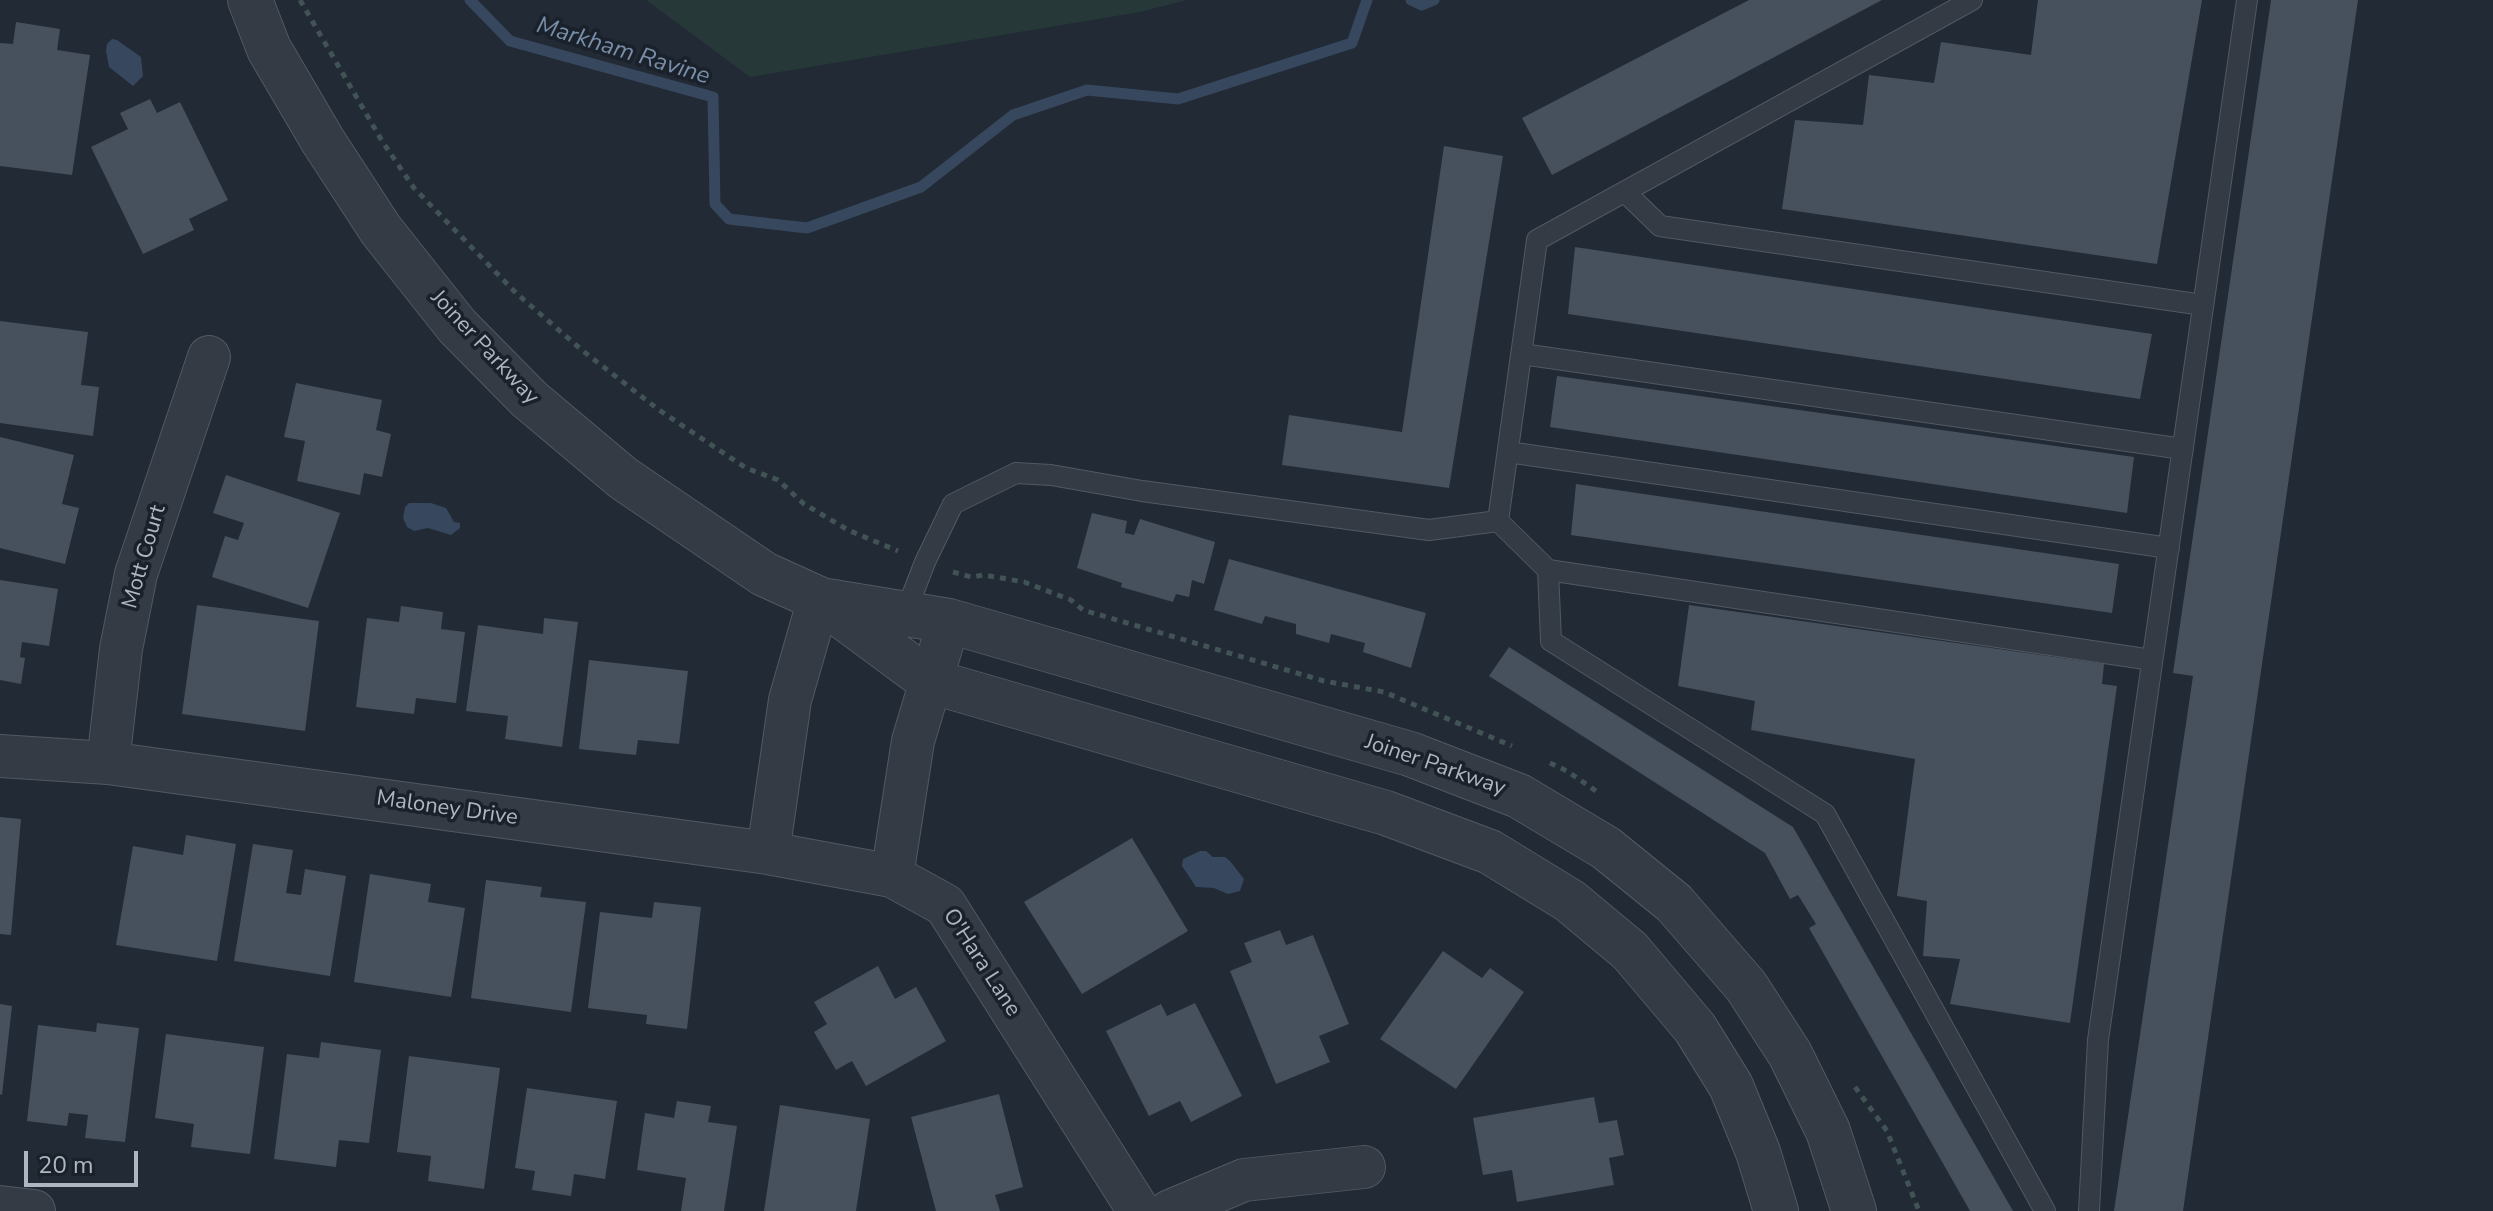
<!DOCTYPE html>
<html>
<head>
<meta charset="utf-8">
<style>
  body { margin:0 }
  #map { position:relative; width:2493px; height:1211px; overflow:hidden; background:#212a35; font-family:"Nunito Sans",sans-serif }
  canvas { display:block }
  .scale { position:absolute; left:24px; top:1151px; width:114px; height:36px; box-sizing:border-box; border:4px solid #aeb6c2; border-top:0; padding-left:10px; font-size:24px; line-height:28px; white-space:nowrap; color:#aeb6c2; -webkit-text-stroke:6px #1a212a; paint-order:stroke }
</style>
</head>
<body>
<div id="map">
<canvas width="2493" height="1211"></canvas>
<div class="scale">20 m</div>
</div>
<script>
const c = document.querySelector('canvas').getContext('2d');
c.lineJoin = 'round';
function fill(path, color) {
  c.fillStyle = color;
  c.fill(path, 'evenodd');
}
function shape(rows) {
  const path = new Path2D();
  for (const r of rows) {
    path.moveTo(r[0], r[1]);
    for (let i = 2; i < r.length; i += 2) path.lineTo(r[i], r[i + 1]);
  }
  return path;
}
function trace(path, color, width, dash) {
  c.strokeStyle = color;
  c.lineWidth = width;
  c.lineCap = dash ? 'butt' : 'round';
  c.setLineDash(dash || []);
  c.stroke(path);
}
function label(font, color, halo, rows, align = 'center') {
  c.font = font + ' "Nunito Sans",sans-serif';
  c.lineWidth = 7;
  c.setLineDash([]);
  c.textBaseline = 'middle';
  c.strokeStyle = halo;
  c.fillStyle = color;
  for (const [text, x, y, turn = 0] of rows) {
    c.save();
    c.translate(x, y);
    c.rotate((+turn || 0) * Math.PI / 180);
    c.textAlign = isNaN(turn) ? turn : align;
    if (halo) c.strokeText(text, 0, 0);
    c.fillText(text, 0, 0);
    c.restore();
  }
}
fill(shape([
  [646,0,1187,0,1140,12,750,77]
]), '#263838');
fill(shape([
  [112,39,117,40,141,57,143,76,133,86,109,67,106,51,107,44],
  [409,503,431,503,446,508,454,522,460,523,460,528,451,535,428,528,414,531,407,527,403,518,405,507],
  [1200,851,1206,851,1213,857,1225,857,1230,861,1244,879,1240,891,1228,894,1214,888,1196,887,1182,866,1183,859]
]), '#37475d');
trace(shape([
  [470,0,510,41,713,97,715,204,729,219,807,228,921,187,1013,115,1087,90,1178,99,1352,43,1367,0],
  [1411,0,1422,5,1434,0]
]), '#37475d', 11);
fill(shape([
  [1749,0,1882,0,1552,175,1522,118],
  [2038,0,2202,0,2157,264,1782,209,1795,120,1863,125,1869,75,1934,83,1941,42,2031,55],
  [2271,0,2358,0,2183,1211,2114,1211,2193,676,2173,673],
  [16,22,60,29,57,50,90,55,72,175,0,166,0,43,13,44],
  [150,99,157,113,180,102,228,200,189,219,194,230,143,254,91,147,128,129,120,113],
  [1444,146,1503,156,1449,488,1282,465,1289,415,1402,432],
  [1575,247,2152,334,2140,399,1568,314],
  [0,321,88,332,81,385,99,387,93,436,0,423],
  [1557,376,2134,457,2127,513,1550,427],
  [296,383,382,400,376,430,391,434,382,477,364,473,360,495,297,481,305,441,284,437],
  [0,437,74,455,62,504,79,508,65,564,0,548],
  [226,475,340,513,308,608,212,577,225,536,238,540,244,523,213,513],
  [1576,484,2119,564,2112,613,1571,535],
  [1092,513,1127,521,1125,533,1134,535,1140,519,1215,542,1204,584,1192,580,1189,597,1176,594,1173,602,1121,587,1122,583,1077,568],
  [1229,559,1426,613,1411,668,1363,652,1365,643,1331,634,1329,643,1296,634,1296,624,1265,616,1262,624,1214,610],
  [0,580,58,589,49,646,22,642,20,657,25,658,21,684,0,680],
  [197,605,319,621,305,731,182,714],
  [1689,605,2104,664,2102,684,2117,686,2070,1023,1950,1004,1960,959,1923,956,1927,901,1897,896,1915,759,1751,730,1755,701,1678,686],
  [401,606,443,612,441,629,465,632,456,703,416,698,414,714,356,707,367,618,399,622],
  [544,618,578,622,562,747,505,739,508,716,466,711,478,625,543,634],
  [1509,647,1793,827,2013,1211,1970,1211,1809,928,1816,924,1798,895,1790,899,1765,853,1489,676],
  [589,660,688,671,679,744,638,740,636,755,579,749],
  [0,817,21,819,11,935,0,934],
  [186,835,236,844,217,961,116,945,133,846,183,855],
  [1132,838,1188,931,1082,994,1024,902],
  [253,844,293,850,286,893,301,895,305,869,346,876,330,976,234,961],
  [370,874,431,884,428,902,465,908,451,997,354,982],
  [486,880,542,887,540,897,586,902,571,1012,471,998],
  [654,902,701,907,687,1029,646,1024,647,1015,588,1008,600,912,652,918],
  [1280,930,1286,945,1313,935,1349,1024,1319,1036,1330,1062,1276,1084,1230,971,1252,962,1244,943],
  [1443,951,1482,978,1490,968,1524,992,1456,1089,1380,1039],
  [878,966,895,999,916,987,946,1041,866,1086,852,1061,836,1070,814,1032,827,1024,814,1002],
  [1195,1003,1242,1096,1191,1122,1180,1101,1149,1116,1106,1031,1161,1004,1167,1016],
  [0,1004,12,1006,2,1095,0,1094],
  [97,1023,139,1028,125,1142,85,1138,88,1115,69,1113,67,1126,27,1121,38,1025,96,1032],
  [166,1034,264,1047,250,1154,191,1147,194,1124,155,1118],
  [321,1042,381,1050,369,1143,339,1140,336,1167,274,1159,287,1054,319,1058],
  [409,1056,500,1068,484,1189,428,1181,431,1156,397,1152],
  [527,1088,617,1101,605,1179,574,1174,571,1196,532,1190,535,1171,515,1168],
  [999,1094,1023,1187,995,1195,1000,1211,936,1211,911,1117],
  [1594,1097,1599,1123,1617,1120,1624,1155,1609,1158,1614,1185,1517,1202,1512,1170,1483,1175,1473,1118],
  [677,1101,711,1106,708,1122,737,1126,724,1211,681,1211,686,1178,637,1170,645,1113,674,1118],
  [780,1105,870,1119,856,1211,764,1211]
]), '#47515e');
const service = shape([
  [1625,192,1660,226,2203,305],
  [1522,354,2183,449],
  [1508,452,2169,548],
  [1498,521,1548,570,1551,641,1825,814,2045,1211],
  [1498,521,1537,240,1972,0],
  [1548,570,2152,660],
  [905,614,925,562,953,504,1016,473,1051,475,1142,491,1429,530,1498,521],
  [2089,1211,2098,1040,2247,0]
]);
const minor = shape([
  [0,756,108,763,768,853,892,876,945,905,1139,1211],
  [108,763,121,649,136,574,209,357],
  [768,853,790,700,819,599],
  [892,876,913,741,949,621],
  [0,1207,34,1211],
  [1170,1211,1244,1180,1364,1167]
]);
const tertiary = shape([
  [250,0,269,49,323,141,381,230,457,326,529,399,623,478,764,574,819,599,930,681,1386,813,1490,852,1570,901,1630,951,1695,1028,1731,1086,1758,1152,1776,1211],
  [827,601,949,621,1410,754,1519,796,1606,848,1674,903,1746,986,1790,1054,1828,1131,1854,1211]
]);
trace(service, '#525963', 22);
trace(minor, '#525963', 44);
trace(tertiary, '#525963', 46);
trace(shape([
  [300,0,382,141,414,188,516,293,583,351,659,410,746,468,778,480,804,504,848,530,898,551],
  [953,572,971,577,984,575,1024,582,1071,600,1083,610,1324,681,1384,692,1512,746],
  [1550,763,1567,771,1596,791],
  [1855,1087,1887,1131,1919,1211]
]), '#425355', 5, [6, 6]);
trace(service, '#343b45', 20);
trace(minor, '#343b45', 42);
trace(tertiary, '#343b45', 44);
label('22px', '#aeb6c2', '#1a212a', [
  ["Joiner Parkway",484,348,47],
  ["Mott Court",145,557,-74],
  ["Joiner Parkway",1435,766,19],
  ["Maloney Drive",447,809,8],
  ["O'Hara Lane",981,963,57]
]);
label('italic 24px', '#788ea9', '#1a212a', [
  ["Markham Ravine",623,52,17]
]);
</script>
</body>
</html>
